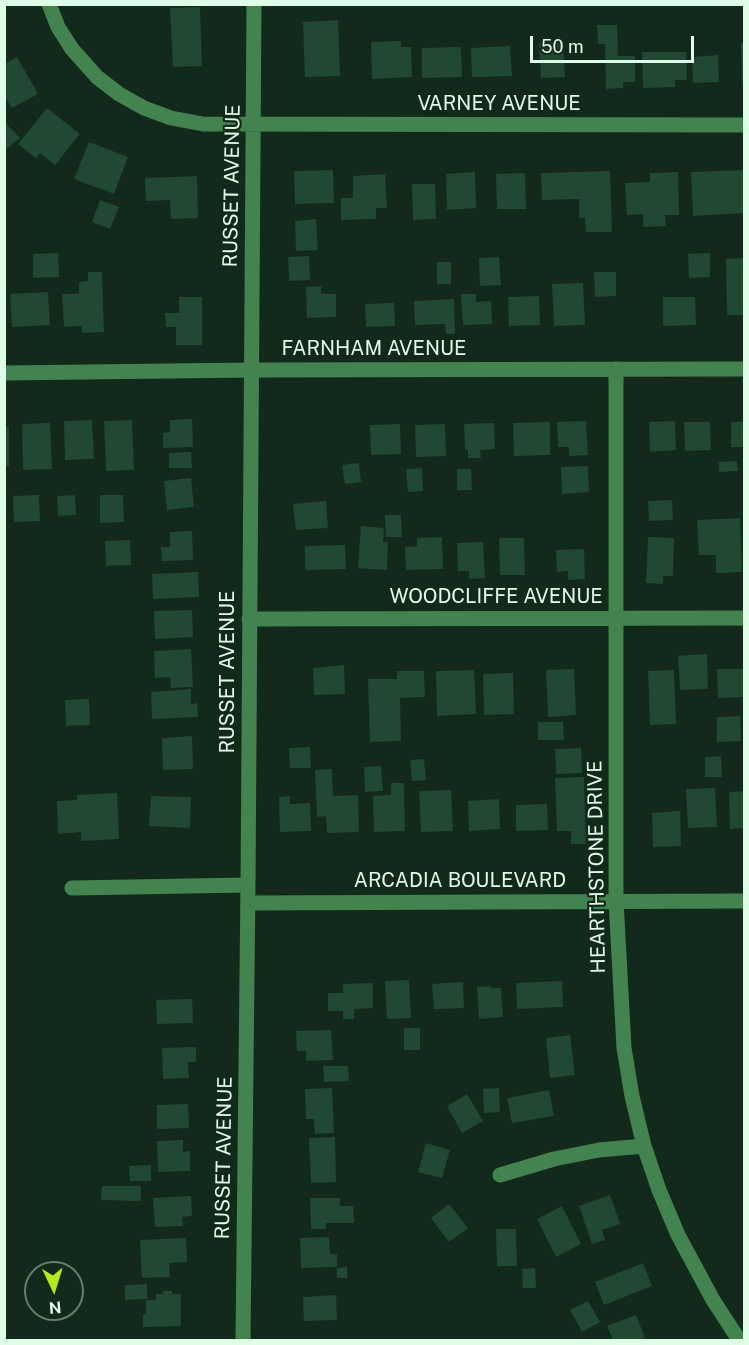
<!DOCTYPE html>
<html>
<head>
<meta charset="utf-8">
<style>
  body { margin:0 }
  #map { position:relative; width:749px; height:1345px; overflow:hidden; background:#13291b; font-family:"Public Sans",sans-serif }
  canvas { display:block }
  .frame { position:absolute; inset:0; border:6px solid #dffce7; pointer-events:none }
  .north { position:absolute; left:24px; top:1261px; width:60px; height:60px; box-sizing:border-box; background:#13291b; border:2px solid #657d6d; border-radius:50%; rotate:176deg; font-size:16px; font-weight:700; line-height:24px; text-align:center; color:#dffce7 }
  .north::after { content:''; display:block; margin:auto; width:21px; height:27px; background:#b3e91d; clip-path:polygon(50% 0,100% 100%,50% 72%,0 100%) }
  .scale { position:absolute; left:530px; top:36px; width:164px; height:27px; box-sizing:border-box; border:3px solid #dffce7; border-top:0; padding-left:8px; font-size:18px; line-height:21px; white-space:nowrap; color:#dffce7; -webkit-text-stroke:4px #13291b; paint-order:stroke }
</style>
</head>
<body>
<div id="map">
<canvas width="749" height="1345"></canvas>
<div class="frame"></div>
<div class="north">N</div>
<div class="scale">50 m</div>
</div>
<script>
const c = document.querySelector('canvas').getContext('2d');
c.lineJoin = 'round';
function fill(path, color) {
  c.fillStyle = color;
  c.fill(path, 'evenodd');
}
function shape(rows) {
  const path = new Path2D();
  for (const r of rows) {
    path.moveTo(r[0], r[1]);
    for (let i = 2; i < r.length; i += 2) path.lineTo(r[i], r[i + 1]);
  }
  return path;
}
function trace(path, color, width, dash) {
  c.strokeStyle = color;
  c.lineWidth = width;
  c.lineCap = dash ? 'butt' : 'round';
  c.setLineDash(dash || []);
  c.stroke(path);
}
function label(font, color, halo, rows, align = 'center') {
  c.font = font + ' "Public Sans",sans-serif';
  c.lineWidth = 4.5;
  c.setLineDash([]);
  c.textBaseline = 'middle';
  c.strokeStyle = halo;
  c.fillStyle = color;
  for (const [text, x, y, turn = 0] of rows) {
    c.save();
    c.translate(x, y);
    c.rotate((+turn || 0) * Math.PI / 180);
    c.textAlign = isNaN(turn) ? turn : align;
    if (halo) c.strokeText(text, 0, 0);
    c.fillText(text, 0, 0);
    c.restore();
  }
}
fill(shape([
  [200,7,202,66,173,67,170,8],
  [338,20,340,76,305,77,303,22],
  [597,25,617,25,618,56,635,56,635,82,623,82,623,88,606,89,605,44,598,44],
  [401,41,401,47,411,47,412,77,372,79,371,42],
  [563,42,565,77,541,78,539,43],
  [741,43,744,43,744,83,742,83],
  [510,46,512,76,472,77,471,48],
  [461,47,462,77,422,78,422,48],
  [642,52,686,52,687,80,675,80,675,87,643,88],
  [718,55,719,82,693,83,692,57],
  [17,57,38,94,12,108,4,96,4,64],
  [47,108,80,134,55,165,40,153,36,158,18,144],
  [6,123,20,138,4,151,4,124],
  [89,142,128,157,114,194,74,179],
  [333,170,334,203,295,204,294,171],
  [744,170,744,213,693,216,691,172],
  [610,171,612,232,586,232,585,218,579,218,579,199,542,200,541,173],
  [475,172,476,208,447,210,446,174],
  [678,172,679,215,665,215,666,226,643,227,643,214,627,215,625,183,650,182,650,173],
  [525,173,526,209,497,209,496,174],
  [385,174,387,208,376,208,376,219,341,220,341,198,353,198,353,176],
  [197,176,198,218,171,219,170,200,146,201,145,178],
  [412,184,435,184,436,219,413,220],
  [100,200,119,207,110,229,92,222],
  [316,219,318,250,296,251,295,221],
  [58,253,59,277,33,278,33,254],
  [710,253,710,277,689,278,688,254],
  [309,256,310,280,289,281,288,257],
  [499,257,501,285,480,286,479,258],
  [744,258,744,315,727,315,726,259],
  [437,262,451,262,451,284,437,284],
  [88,272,102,272,104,332,82,333,82,326,64,327,62,294,79,294,79,282,88,281],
  [594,272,616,272,616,296,595,297],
  [583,283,585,325,554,326,552,284],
  [321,286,321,294,336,294,336,317,307,318,306,287],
  [48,292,50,325,12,327,10,294],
  [461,294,476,294,476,302,491,301,492,324,463,325],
  [539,296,540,325,509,326,508,297],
  [179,297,202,297,202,345,176,345,176,327,166,327,165,313,179,313],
  [663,297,695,297,696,325,663,326],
  [454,299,455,334,446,334,445,324,415,325,414,301],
  [394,303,395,326,366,327,365,304],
  [192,419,193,447,163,448,163,433,170,432,170,420],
  [92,420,94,459,65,460,64,421],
  [132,420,134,470,106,471,104,421],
  [586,421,588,455,569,456,569,447,558,447,557,422],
  [675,421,676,450,650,452,649,422],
  [550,422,550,455,514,456,513,423],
  [684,422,710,422,711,450,685,451],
  [731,422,744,422,744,447,731,447],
  [50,423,52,469,23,470,22,424],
  [494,423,495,449,480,450,481,458,468,458,468,450,465,450,464,424],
  [400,424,401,454,371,455,370,425],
  [445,424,446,456,416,457,415,425],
  [4,427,9,427,9,466,4,466],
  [191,452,192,468,169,468,169,453],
  [737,461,738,471,719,472,719,462],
  [359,463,361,482,345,484,342,465],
  [588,466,589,492,562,494,561,467],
  [422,468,423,491,408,492,406,469],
  [457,469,471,469,472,490,457,490],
  [191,478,194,507,167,510,164,481],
  [39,495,40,521,14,522,13,496],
  [75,495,76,515,58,516,57,496],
  [100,495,123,495,124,522,100,523],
  [672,500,673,520,649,521,648,501],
  [326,501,328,528,296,530,293,504],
  [385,515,401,515,402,537,386,537],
  [740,518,742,572,716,573,716,555,699,555,697,520],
  [361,526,384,528,383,542,388,542,387,570,358,568],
  [192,531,193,560,162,561,161,547,170,547,170,532],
  [442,537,443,569,406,570,405,547,417,546,417,538],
  [648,537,674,538,673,576,663,576,663,584,646,583],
  [499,538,524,538,525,575,500,575],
  [130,540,131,565,106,566,105,541],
  [483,542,485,578,469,579,469,571,458,571,457,543],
  [345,545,346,569,305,570,305,546],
  [584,549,585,579,568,580,568,571,557,572,556,550],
  [198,572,199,597,153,599,152,574],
  [192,610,193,637,155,639,154,611],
  [191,649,193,687,171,688,170,677,155,678,154,651],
  [707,654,708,689,680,690,678,656],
  [344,665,345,694,314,695,313,668],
  [574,669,576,715,548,717,546,670],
  [717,669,744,669,744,697,718,698],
  [474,670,476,714,437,716,436,671],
  [674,670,676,724,650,725,648,671],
  [397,671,424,671,425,697,400,698,401,741,370,742,368,679,397,679],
  [513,673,514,714,484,715,483,674],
  [191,689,191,704,197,703,198,717,152,719,151,692],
  [89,699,90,725,66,726,65,700],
  [740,716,741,741,717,742,717,717],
  [538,722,563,722,564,740,538,740],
  [192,736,193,769,163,770,162,738],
  [310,747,311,768,290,768,289,748],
  [581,748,582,773,556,774,555,749],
  [721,756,722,777,705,777,705,757],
  [424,759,426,780,412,781,410,760],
  [381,766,383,791,365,792,364,767],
  [332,769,333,796,358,795,359,832,327,833,326,816,317,817,315,770],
  [584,777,586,844,571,844,571,831,557,831,555,778],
  [391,783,404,783,405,831,374,832,373,796,391,795],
  [715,788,717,827,688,828,686,789],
  [451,790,453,831,421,832,419,791],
  [744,791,744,828,730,829,729,792],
  [117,793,119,839,81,841,81,832,58,834,57,801,77,800,77,795],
  [151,796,191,797,190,828,149,826],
  [290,796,290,804,310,803,311,831,280,832,279,797],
  [499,799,500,829,469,831,468,801],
  [547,804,548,830,516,831,516,805],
  [680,811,681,846,653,847,652,813],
  [409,980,411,1018,387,1019,385,981],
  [562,981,563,1007,517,1009,516,983],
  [463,982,464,1008,434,1009,432,984],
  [373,983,373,1008,354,1009,354,1019,343,1019,343,1011,328,1011,328,993,343,993,343,984],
  [491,986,491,988,501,988,503,1017,479,1019,477,987],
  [192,999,193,1023,157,1024,156,1000],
  [404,1028,420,1028,420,1050,404,1050],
  [331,1030,333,1060,306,1061,306,1051,297,1051,296,1031],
  [570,1035,575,1075,550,1078,546,1038],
  [196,1047,196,1062,188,1062,189,1078,163,1079,162,1048],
  [323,1066,348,1066,349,1081,324,1082],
  [332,1088,334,1133,315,1134,314,1119,306,1119,305,1089],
  [499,1088,500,1112,484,1113,483,1089],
  [549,1090,554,1116,512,1123,507,1098],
  [467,1094,483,1121,462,1133,447,1106],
  [188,1104,189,1128,157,1129,157,1105],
  [335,1137,336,1182,311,1183,309,1138],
  [183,1140,183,1152,190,1151,190,1171,158,1172,157,1141],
  [426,1143,450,1150,442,1178,418,1172],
  [151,1165,151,1181,130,1181,129,1166],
  [102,1186,141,1186,141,1201,101,1200],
  [610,1195,620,1224,602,1230,605,1240,592,1244,579,1206],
  [191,1196,192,1216,182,1217,183,1226,155,1227,153,1198],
  [310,1198,340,1198,340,1206,353,1206,354,1223,326,1223,326,1229,311,1229],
  [449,1204,468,1228,449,1242,431,1218],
  [562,1206,581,1244,556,1257,537,1219],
  [496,1229,516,1229,517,1266,497,1266],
  [329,1237,330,1254,337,1254,337,1267,301,1268,300,1238],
  [186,1238,187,1262,169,1263,170,1277,142,1278,140,1240],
  [643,1263,652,1286,604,1305,595,1282],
  [347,1267,347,1278,337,1278,337,1268],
  [535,1268,536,1288,523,1288,522,1269],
  [147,1284,147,1299,125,1300,125,1285],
  [163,1291,172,1291,172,1294,181,1294,181,1326,143,1327,143,1314,146,1314,146,1300,156,1300,156,1294,163,1294],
  [336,1295,337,1320,304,1321,303,1297],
  [588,1301,600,1322,582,1332,570,1310],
  [636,1315,645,1338,638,1340,613,1340,607,1326]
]), '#214830');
trace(shape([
  [49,4,58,27,72,49,97,77,119,94,144,108,171,118,203,124,744,125],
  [616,369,616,900,624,1048,632,1096,644,1146,659,1190,678,1235,713,1300,739,1340],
  [4,373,251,370,744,369],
  [249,619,744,618],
  [72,888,248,885],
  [248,903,744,901],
  [500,1175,554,1159,599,1150,644,1146],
  [243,1340,248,885,254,4]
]), '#438350', 15);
label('20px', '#dffce7', '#13291b', [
  ["VARNEY AVENUE",499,104],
  ["RUSSET AVENUE",232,186,-89],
  ["FARNHAM AVENUE",374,349],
  ["WOODCLIFFE AVENUE",496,597],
  ["RUSSET AVENUE",228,672,-90],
  ["HEARTHSTONE DRIVE",597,867,-91],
  ["ARCADIA BOULEVARD",460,881],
  ["RUSSET AVENUE",224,1158,-89]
]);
</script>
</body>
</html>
